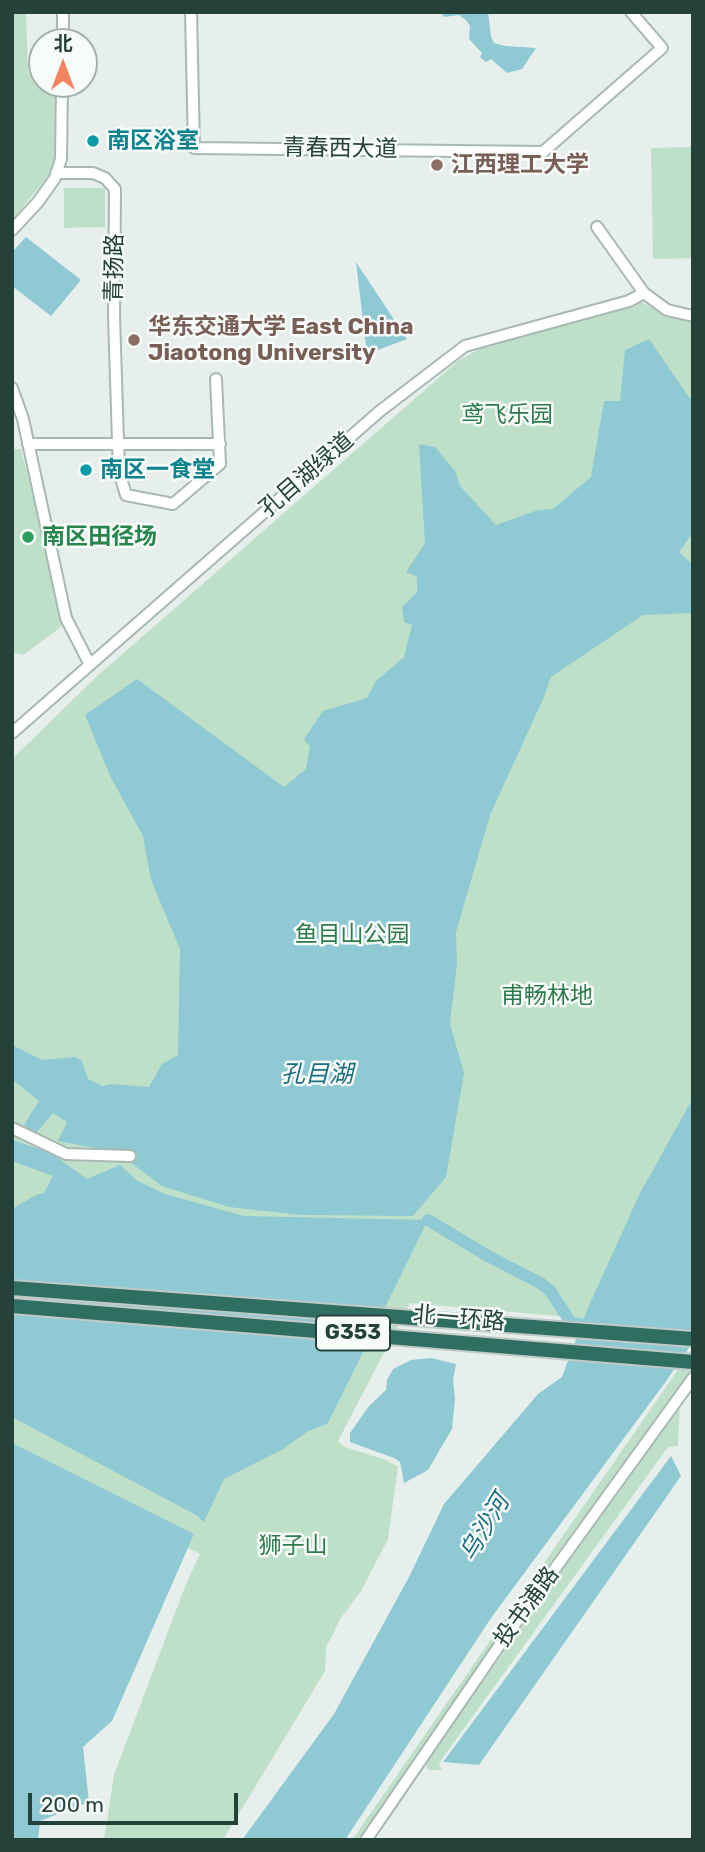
<!DOCTYPE html>
<html>
<head>
<meta charset="utf-8">
<style>
  body { margin:0 }
  #map { position:relative; width:705px; height:1852px; overflow:hidden; background:#e6efeb; font-family:Rubik,"Noto Sans SC",sans-serif }
  canvas { display:block }
  .frame { position:absolute; inset:0; border:14px solid #24423a; pointer-events:none }
  .north { position:absolute; left:28px; top:28px; width:70px; height:70px; box-sizing:border-box; background:#f7fbf9; border:2px solid #a3b1ad; border-radius:50%; rotate:0deg; font-size:19px; font-weight:700; line-height:28px; text-align:center; color:#24423a }
  .north::after { content:''; display:block; margin:auto; width:24px; height:32px; background:#f4845f; clip-path:polygon(50% 0,100% 100%,50% 72%,0 100%) }
  .scale { position:absolute; left:28px; top:1793px; width:210px; height:32px; box-sizing:border-box; border:4px solid #24423a; border-top:0; padding-left:9px; font-size:21px; line-height:24px; white-space:nowrap; color:#24423a; -webkit-text-stroke:5px #f7fbf9; paint-order:stroke }
</style>
</head>
<body>
<div id="map">
<canvas width="705" height="1852"></canvas>
<div class="frame"></div>
<div class="north">北</div>
<div class="scale">200 m</div>
</div>
<script>
const c = document.querySelector('canvas').getContext('2d');
c.lineJoin = 'round';
function fill(path, color) {
  c.fillStyle = color;
  c.fill(path, 'evenodd');
}
function shape(rows) {
  const path = new Path2D();
  for (const r of rows) {
    path.moveTo(r[0], r[1]);
    for (let i = 2; i < r.length; i += 2) path.lineTo(r[i], r[i + 1]);
  }
  return path;
}
function trace(path, color, width, dash) {
  c.strokeStyle = color;
  c.lineWidth = width;
  c.lineCap = dash ? 'butt' : 'round';
  c.setLineDash(dash || []);
  c.stroke(path);
}
function label(font, color, halo, rows, align = 'center') {
  c.font = font + ' Rubik,"Noto Sans SC",sans-serif';
  c.lineWidth = 5;
  c.setLineDash([]);
  c.textBaseline = 'middle';
  c.strokeStyle = halo;
  c.fillStyle = color;
  for (const [text, x, y, turn = 0] of rows) {
    c.save();
    c.translate(x, y);
    c.rotate((+turn || 0) * Math.PI / 180);
    c.textAlign = isNaN(turn) ? turn : align;
    if (halo) c.strokeText(text, 0, 0);
    c.fillText(text, 0, 0);
    c.restore();
  }
}
fill(shape([
  [12,12,26,12,28,73,42,74,42,84,59,84,57,158,47,178,12,220],
  [693,147,693,258,653,259,651,148],
  [64,188,105,188,105,227,64,228],
  [640,301,655,310,693,321,693,1328,410,1303,338,1441,345,1447,383,1459,398,1466,388,1539,361,1591,340,1619,332,1636,326,1647,325,1671,223,1840,104,1840,114,1775,186,1584,200,1554,12,1466,12,759,96,677,458,361,492,342],
  [12,449,21,449,65,624,23,655,12,652],
  [693,1348,693,1376,363,1840,352,1840],
  [680,1404,678,1446,668,1447,439,1763,442,1770,428,1770,426,1765,429,1758]
]), '#bfe0c8');
fill(shape([
  [441,12,488,12,491,37,494,43,505,46,536,48,522,69,507,73,491,59,486,62,480,57,482,53,469,39,470,26,466,20,459,15,444,17],
  [26,237,81,280,51,316,12,286,12,252],
  [356,262,407,339,367,354],
  [649,339,693,403,693,532,679,552,692,564,691,613,643,615,551,677,543,699,490,815,456,932,457,964,450,1024,464,1073,446,1177,413,1216,301,1215,229,1207,162,1186,117,1152,58,1141,67,1122,53,1113,36,1133,24,1125,39,1101,12,1079,12,1045,42,1060,75,1057,82,1061,88,1079,102,1086,112,1084,149,1087,162,1064,178,1055,180,949,151,880,143,836,111,778,85,715,137,679,284,787,306,769,310,747,304,739,323,711,367,698,376,681,404,657,412,625,404,622,402,607,417,592,417,577,406,572,425,543,419,444,435,447,455,471,460,486,496,525,538,510,553,509,591,477,604,401,620,401,625,350],
  [693,1098,693,1342,664,1384,491,1618,345,1840,242,1840,334,1714,409,1577,444,1504,538,1394,562,1377,587,1310,640,1193],
  [12,1140,51,1153,87,1179,120,1165,136,1180,165,1194,244,1216,428,1220,328,1423,307,1432,283,1449,224,1479,204,1522,196,1515,12,1417,12,1209,36,1195,44,1193,53,1176,12,1161],
  [431,1358,456,1364,453,1380,455,1399,452,1429,428,1470,404,1483,400,1462,394,1458,350,1442,350,1433,369,1406,386,1390,387,1380,393,1369,411,1360],
  [12,1443,194,1534,112,1721,83,1747,89,1802,40,1821,38,1840,12,1840],
  [671,1456,681,1476,479,1765,443,1762]
]), '#8ec9d4');
trace(shape([
  [428,1220,488,1256,542,1284,551,1292,571,1323,587,1325]
]), '#8ec9d4', 12);
const minor = shape([
  [63,12,63,42],
  [191,12,194,148,543,152,662,48,631,12],
  [56,173,93,173,105,178,115,189,114,316,119,472,126,495,173,504,220,464,216,379],
  [597,227,644,293,667,310,693,316],
  [12,230,38,202,55,178,61,159,62,84],
  [12,388,23,419,66,618,90,665],
  [28,444,220,444],
  [12,733,380,411,465,346,629,301,644,293],
  [12,1128,66,1154,130,1156],
  [366,1840,499,1646,693,1378]
]);
const highway = shape([
  [12,1288,693,1339],
  [12,1306,693,1362]
]);
trace(minor, '#a8b8b2', 14);
trace(highway, '#c2cac8', 18);
trace(minor, '#fff', 10);
trace(highway, '#2f6f62', 14);
for (const [x, y, r, color] of [
  [93,141,7,"#0f9aa8"],
  [437,165,7,"#8d6e63"],
  [134,340,7,"#8d6e63"],
  [86,470,7,"#0f9aa8"],
  [28,537,7,"#2e9e5b"]
]) {
  const dot = new Path2D();
  dot.arc(x, y, r, 0, 2 * Math.PI);
  c.fillStyle = color;
  c.fill(dot);
  trace(dot, '#f7fbf9', 2.5);
}
for (const [x, y, w] of [
  [353,1333,74]
]) {
  const box = new Path2D();
  box.roundRect(x - w / 2, y - 17.5, w, 35, 5);
  c.fillStyle = '#f7fbf9';
  c.fill(box);
  trace(box, '#24423a', 2);
}
label('bold 21px', '#24423a', null, [
  ["G353",353,1333]
]);
label('bold 23px', '#0d838f', '#f7fbf9', [
  ["南区浴室",107,141],
  ["南区一食堂",100,470]
], 'left');
label('23px', '#24423a', '#f7fbf9', [
  ["青春西大道",340,149,1],
  ["青扬路",115,268,-89],
  ["孔目湖绿道",307,475,-41],
  ["北一环路",459,1319,5],
  ["投书浦路",527,1607,-54]
]);
label('bold 23px', '#785e54', '#f7fbf9', [
  ["江西理工大学",451,165],
  ["华东交通大学 East China",148,327],
  ["Jiaotong University",148,353]
], 'left');
label('23px', '#2d7a4b', '#f7fbf9', [
  ["鸢飞乐园",507,415],
  ["鱼目山公园",352,935],
  ["甫畅林地",547,996],
  ["狮子山",293,1546]
]);
label('bold 23px', '#27864d', '#f7fbf9', [
  ["南区田径场",42,537]
], 'left');
label('italic 24px', '#1c6f80', '#f7fbf9', [
  ["孔目湖",317,1075],
  ["乌沙河",485,1528,-59]
]);
</script>
</body>
</html>
